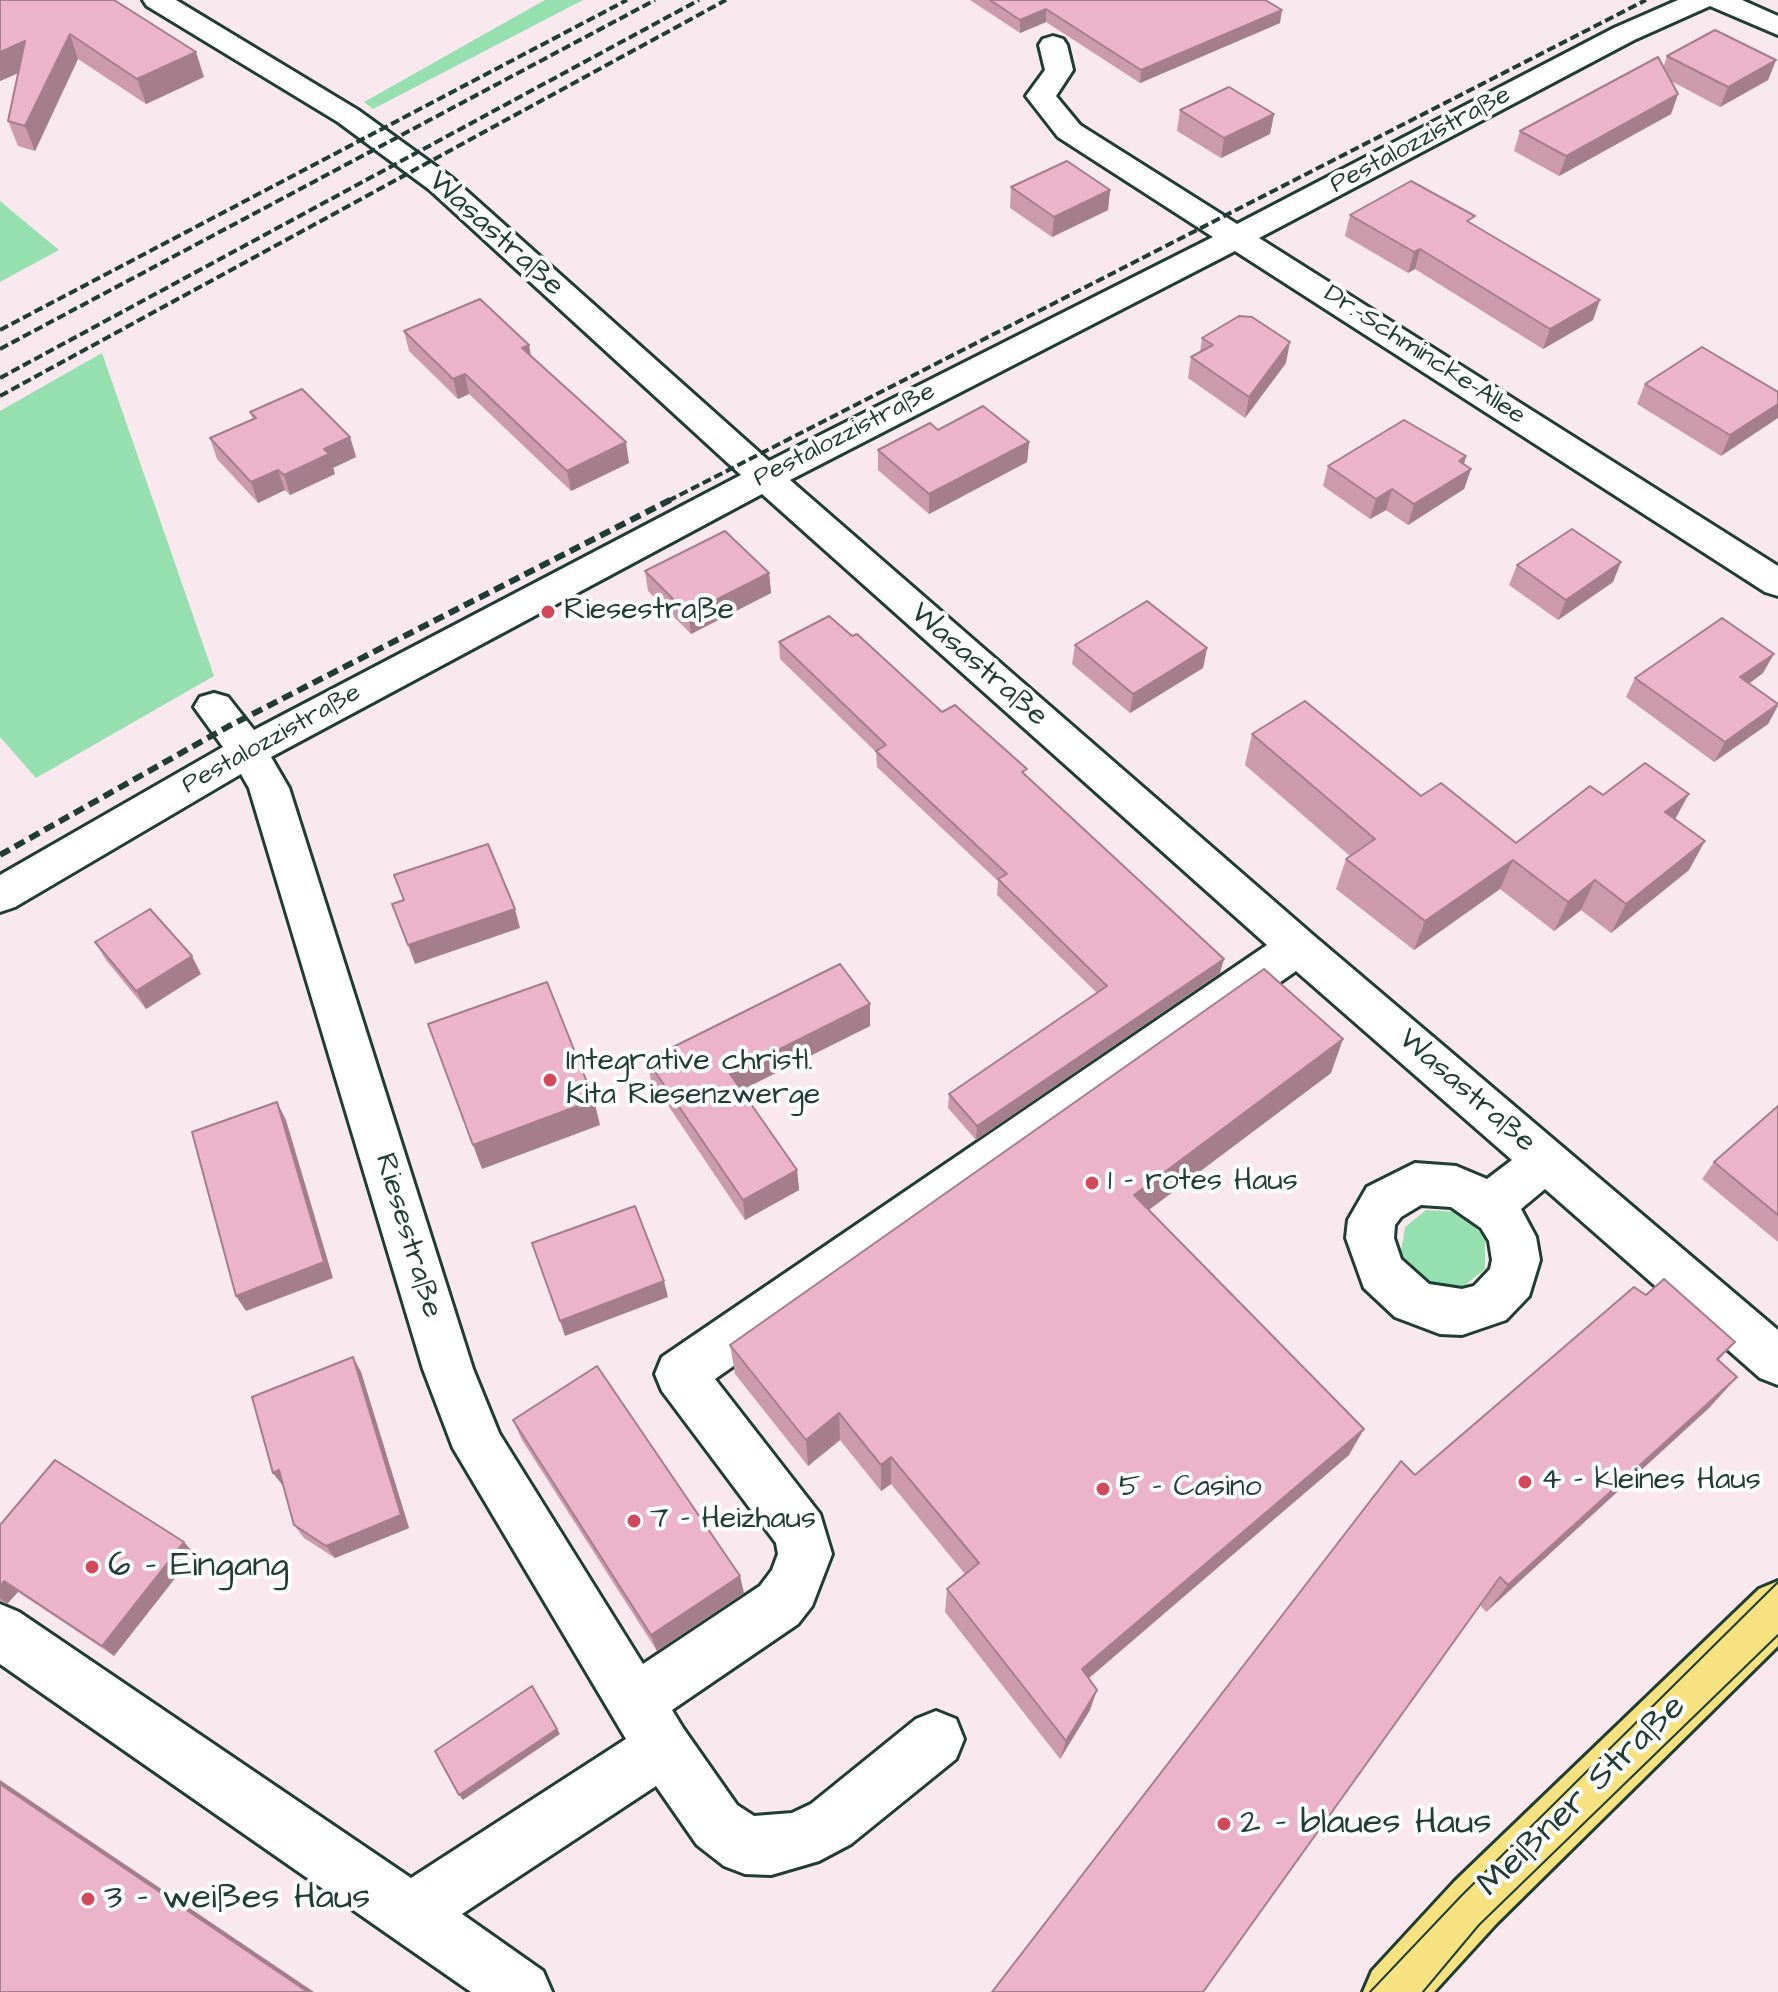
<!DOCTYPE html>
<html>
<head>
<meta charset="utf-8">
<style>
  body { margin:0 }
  canvas { display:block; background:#f9e8ee }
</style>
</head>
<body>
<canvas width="1778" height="1992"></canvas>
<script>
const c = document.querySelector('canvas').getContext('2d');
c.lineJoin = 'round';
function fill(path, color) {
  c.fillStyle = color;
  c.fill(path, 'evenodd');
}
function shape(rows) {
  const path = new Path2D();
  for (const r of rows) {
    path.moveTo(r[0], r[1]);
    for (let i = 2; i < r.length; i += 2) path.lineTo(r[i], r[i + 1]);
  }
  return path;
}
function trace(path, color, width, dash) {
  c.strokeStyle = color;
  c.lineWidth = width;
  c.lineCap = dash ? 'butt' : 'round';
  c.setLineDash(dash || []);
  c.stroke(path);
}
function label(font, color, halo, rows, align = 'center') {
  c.font = font + ' "Architects Daughter",sans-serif';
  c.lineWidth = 8;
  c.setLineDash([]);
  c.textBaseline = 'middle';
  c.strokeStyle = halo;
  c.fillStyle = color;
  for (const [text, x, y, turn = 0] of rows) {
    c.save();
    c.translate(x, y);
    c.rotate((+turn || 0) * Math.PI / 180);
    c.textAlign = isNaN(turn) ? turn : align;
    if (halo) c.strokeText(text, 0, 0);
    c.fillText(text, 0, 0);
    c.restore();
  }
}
fill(shape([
  [545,0,583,0,373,109,364,102],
  [0,201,59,250,0,282],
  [102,353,214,676,36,778,0,737,0,411],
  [1426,1210,1458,1212,1485,1237,1485,1269,1464,1286,1427,1283,1400,1257,1405,1227]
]), '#96dfae');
const minor = shape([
  [143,0,176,0,358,110,452,178,769,461,1213,237,1058,137,1026,96,1045,70,1039,45,1043,39,1053,36,1063,39,1067,45,1073,70,1056,96,1080,125,1237,224,1614,28,1678,0,1742,0,1778,16,1778,35,1710,6,1634,40,1259,238,1778,566,1778,596,1765,592,1235,251,790,480,1313,935,1778,1330,1778,1385,1760,1378,1545,1189,1521,1209,1536,1237,1540,1260,1529,1296,1506,1320,1462,1335,1440,1334,1395,1317,1364,1288,1346,1238,1348,1220,1367,1187,1415,1163,1456,1166,1487,1179,1512,1160,1296,971,715,1379,820,1514,832,1554,812,1606,798,1624,672,1710,683,1728,737,1805,754,1816,792,1813,811,1804,916,1719,936,1711,956,1719,964,1739,956,1759,851,1844,819,1861,771,1875,745,1874,724,1866,697,1845,656,1786,462,1914,543,1971,552,1992,471,1992,0,1664,0,1604,19,1612,411,1878,626,1739,453,1448,423,1369,249,788,241,774,15,907,0,912,0,875,223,747,194,707,200,697,214,693,228,697,254,730,741,475,430,190,338,122,147,6,143,0],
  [762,494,1267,945,662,1357,655,1374,662,1391,776,1543,778,1554,772,1570,760,1586,643,1664,499,1433,473,1369,289,788,271,757,762,494],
  [1421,1205,1451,1207,1481,1228,1489,1241,1492,1260,1490,1269,1474,1286,1462,1289,1429,1284,1401,1259,1394,1238,1395,1225,1401,1217,1421,1205]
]);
const major = shape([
  [1778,1581,1778,1646,1497,1923,1434,1992,1363,1992,1372,1971,1455,1881,1759,1589,1778,1581]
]);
trace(minor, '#1f3d34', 6);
trace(major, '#1f3d34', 6);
fill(minor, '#fff');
fill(major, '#f7e281');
trace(shape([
  [1370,1992,1462,1895,1778,1582],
  [1423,1992,1479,1925,1778,1635]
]), '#1f3d34', 2);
trace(shape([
  [0,330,627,0],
  [0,349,655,0],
  [0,378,699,0],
  [0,396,726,0],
  [668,501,1646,0]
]), '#1f3d34', 4, [9, 4]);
trace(shape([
  [0,855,229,726,672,499]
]), '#1f3d34', 6, [11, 6]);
fill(shape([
  [0,0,204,77,146,104,78,59,35,151,18,146,8,121,18,73,0,81],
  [970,0,1265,0,1280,23,1140,83,1046,22,1020,33],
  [1667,56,1776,60,1768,80,1720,107,1671,81,1678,94,1671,114,1559,176,1514,151,1520,131,1663,68],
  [1180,110,1274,114,1270,134,1221,158,1177,131],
  [1011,187,1110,190,1108,210,1052,237,1010,208],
  [1350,215,1473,225,1593,320,1543,349,1415,269,1408,273,1345,236],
  [404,331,531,357,629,463,571,491,469,394,458,399,409,351],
  [1202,338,1286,363,1245,418,1188,378,1191,357,1200,352],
  [1645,384,1778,392,1721,456,1637,404],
  [250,412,350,437,356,457,333,468,335,474,290,495,285,490,258,503,217,459,210,438,253,419],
  [938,430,1029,442,1027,462,929,514,878,470,878,450],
  [1466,456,1464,464,1471,469,1464,489,1408,525,1386,510,1370,519,1323,486,1328,466],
  [1517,565,1613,582,1558,620,1509,585],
  [645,571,769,573,771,593,691,634,648,591],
  [852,636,942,712,1026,776,1220,973,976,1140,948,1108,949,1094,1097,993,997,895,998,881,877,767,876,752,780,659,779,642],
  [1075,645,1207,648,1203,668,1130,713,1072,664],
  [1763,673,1749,684,1778,706,1768,724,1714,762,1626,697,1635,678],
  [1252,734,1421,796,1516,843,1603,795,1675,819,1689,870,1611,933,1581,910,1554,931,1500,889,1414,950,1336,889,1346,859,1350,856,1245,765],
  [95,942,201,974,146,1009,106,960],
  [870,1004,870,1026,741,1090,797,1170,799,1190,745,1220,651,1080,647,1060],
  [1331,1073,1149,1210,1349,1455,1089,1678,1090,1710,1060,1759,945,1612,947,1589,965,1574,891,1484,881,1491,840,1440,808,1466,735,1374,730,1345],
  [1778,1106,1778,1242,1702,1179,1714,1162],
  [1646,1295,1735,1342,1718,1361,1737,1377,1709,1408,1486,1612,1480,1605,1415,1475],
  [353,1357,361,1372,409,1528,335,1558,304,1538,294,1525],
  [513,1420,744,1593,657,1651,522,1440],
  [0,1525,184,1542,194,1554,114,1656,18,1592,7,1604,0,1601]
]), '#cb9bac');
fill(shape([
  [1046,9,1046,22,1020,33,1020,20],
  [1282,10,1280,23,1140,83,1141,70],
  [70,34,78,59,35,151,25,126],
  [25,41,34,66,0,81,0,52],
  [196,52,204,77,146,104,137,79],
  [1776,60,1768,80,1720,107,1728,87],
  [1678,94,1671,114,1559,176,1566,156],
  [1274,114,1270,134,1221,158,1224,138],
  [1110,190,1108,210,1052,237,1054,217],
  [1420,249,1415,269,1408,273,1414,252],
  [1600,300,1593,320,1543,349,1550,329],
  [1290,342,1286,363,1245,418,1249,397],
  [529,345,533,366,522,348],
  [465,374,469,394,458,399,453,379],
  [1778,404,1778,418,1721,456,1730,435],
  [350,437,356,457,333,468,335,474,290,495,284,475,324,449],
  [626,442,629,463,571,491,567,471],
  [1029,442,1027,462,929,514,929,494],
  [1466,456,1461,475,1471,469,1464,489,1408,525,1414,504,1459,461],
  [278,470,285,490,258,503,251,482],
  [1392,489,1386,510,1370,519,1376,499],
  [1621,562,1613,582,1558,620,1566,600],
  [769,573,771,593,691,634,688,614],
  [1207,648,1203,668,1130,713,1133,694],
  [1774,654,1763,673,1730,697,1740,677],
  [1778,705,1768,724,1714,762,1725,742],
  [1689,794,1673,823,1665,812],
  [1705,841,1689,870,1611,933,1626,904],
  [1513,860,1500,889,1414,950,1425,921],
  [1595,880,1581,910,1554,931,1568,902],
  [515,909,520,928,415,964,408,945],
  [192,956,201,974,146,1009,136,991],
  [1224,959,1220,973,976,1140,977,1126],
  [870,1004,870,1026,732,1095,730,1074],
  [1343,1039,1331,1073,1127,1226,1134,1195],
  [594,1100,600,1125,482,1169,473,1145],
  [277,1102,286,1120,333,1278,246,1311,236,1296],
  [797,1170,799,1190,745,1220,743,1200],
  [664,1281,668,1297,565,1336,560,1321],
  [353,1357,361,1372,409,1528,335,1558,326,1546],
  [1737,1377,1709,1408,1486,1612,1508,1585],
  [839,1413,840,1440,808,1466,806,1440],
  [1364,1429,1349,1455,1075,1690,1082,1669],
  [891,1457,891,1484,881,1491,881,1465],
  [279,1470,283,1486,273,1473],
  [184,1542,194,1554,114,1656,102,1646],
  [740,1576,744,1593,657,1651,651,1635],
  [4,1581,18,1592,7,1604,0,1598,0,1586],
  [1097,1690,1090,1710,1060,1759,1066,1741],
  [557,1729,560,1734,463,1800,459,1795],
  [0,1780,314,1992,308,1992,0,1784]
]), '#a57e8c');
const building = shape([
  [0,0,114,0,196,52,137,79,70,34,25,126,8,121,25,41,0,52,0,0],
  [990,0,1265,0,1282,10,1141,70,1046,9,1020,20,990,0],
  [1715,30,1776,60,1728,87,1667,56,1715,30],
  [1658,57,1678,94,1566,156,1520,131,1658,57],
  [1229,87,1274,114,1224,138,1180,110,1229,87],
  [1067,161,1110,190,1054,217,1011,187,1067,161],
  [1411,181,1475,216,1467,221,1600,300,1550,329,1420,249,1414,252,1350,215,1411,181],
  [480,299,529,345,522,348,626,442,567,471,465,374,453,379,404,331,480,299],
  [1239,316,1252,317,1290,342,1249,397,1191,357,1213,345,1202,338,1239,316],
  [1702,347,1778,392,1778,404,1730,435,1645,384,1702,347],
  [302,389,350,437,324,449,329,454,284,475,278,470,251,482,210,438,256,418,250,412,302,389],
  [983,406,1029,442,929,494,878,450,930,423,938,430,983,406],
  [1404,420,1466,456,1459,461,1471,469,1414,504,1392,489,1376,499,1328,466,1404,420],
  [1572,529,1621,562,1566,600,1517,565,1572,529],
  [725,531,769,573,688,614,645,571,725,531],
  [1147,601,1207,648,1133,694,1075,645,1147,601],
  [829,616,852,636,857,634,942,712,955,705,1027,769,1022,772,1224,959,977,1126,949,1094,1107,986,998,879,1007,874,876,751,886,745,779,642,829,616],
  [1722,618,1774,654,1740,677,1778,704,1725,742,1635,678,1722,618],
  [1305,701,1421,796,1441,783,1516,843,1590,786,1603,795,1645,763,1689,794,1665,812,1705,841,1626,904,1595,880,1568,902,1513,860,1425,921,1346,859,1375,839,1252,734,1305,701],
  [488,844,515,909,408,945,392,904,404,900,394,875,488,844],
  [150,909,192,956,136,991,95,942,150,909],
  [840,964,870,1004,730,1074,797,1170,743,1200,647,1060,840,964],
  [1264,969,1343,1039,1134,1195,1364,1429,1082,1669,1097,1690,1066,1741,947,1589,979,1563,891,1457,881,1465,839,1413,806,1440,730,1345,1264,969],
  [547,982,594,1100,473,1145,428,1024,547,982],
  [277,1102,324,1262,236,1296,192,1132,277,1102],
  [1778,1106,1778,1215,1714,1162,1778,1106],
  [635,1206,664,1281,560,1321,532,1243,635,1206],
  [1664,1279,1735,1342,1717,1359,1737,1377,1508,1585,1500,1577,1203,1992,992,1992,1401,1461,1415,1475,1634,1287,1646,1295,1664,1279],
  [353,1357,401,1515,326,1546,294,1525,279,1470,273,1473,252,1397,353,1357],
  [597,1366,740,1576,651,1635,513,1420,597,1366],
  [55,1460,184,1542,102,1646,4,1581,0,1586,0,1525,55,1460],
  [532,1686,557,1729,459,1795,435,1751,532,1686],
  [0,1784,308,1992,0,1992,0,1784]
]);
fill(building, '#ecb4c8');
trace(building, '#a57e8c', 2);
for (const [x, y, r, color] of [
  [548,612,8,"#d1495b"],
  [550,1080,8,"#d1495b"],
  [1092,1183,8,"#d1495b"],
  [1525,1482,8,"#d1495b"],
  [1103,1489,8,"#d1495b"],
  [634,1521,8,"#d1495b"],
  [92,1567,8,"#d1495b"],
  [1224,1824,8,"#d1495b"],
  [88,1899,8,"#d1495b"]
]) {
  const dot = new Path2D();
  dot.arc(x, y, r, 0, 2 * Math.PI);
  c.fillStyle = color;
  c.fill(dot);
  trace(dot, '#fff', 3);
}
label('26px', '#1f3d34', '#fff', [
  ["Pestalozzistraße",1421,141,-28],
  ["Dr.-Schmincke-Allee",1424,356,33],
  ["Pestalozzistraße",845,436,-27],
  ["Pestalozzistraße",272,740,-29]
]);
label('30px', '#1f3d34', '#fff', [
  ["Wasastraße",495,235,42],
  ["Wasastraße",978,666,41],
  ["Wasastraße",1466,1092,41],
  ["Riesestraße",407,1236,73]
]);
label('30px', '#1f3d34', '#fff', [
  ["Riesestraße",564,612],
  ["Integrative christl.",566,1063],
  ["Kita Riesenzwerge",566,1097],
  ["1 - rotes Haus",1108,1183],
  ["4 - kleines Haus",1541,1482],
  ["5 - Casino",1119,1489],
  ["7 - Heizhaus",650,1521]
], 'left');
label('36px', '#1f3d34', '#fff', [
  ["6 - Eingang",108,1567],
  ["2 - blaues Haus",1240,1824],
  ["3 - weißes Haus",104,1899]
], 'left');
label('36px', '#1f3d34', '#fff', [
  ["Meißner Straße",1583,1797,-44]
]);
</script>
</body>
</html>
